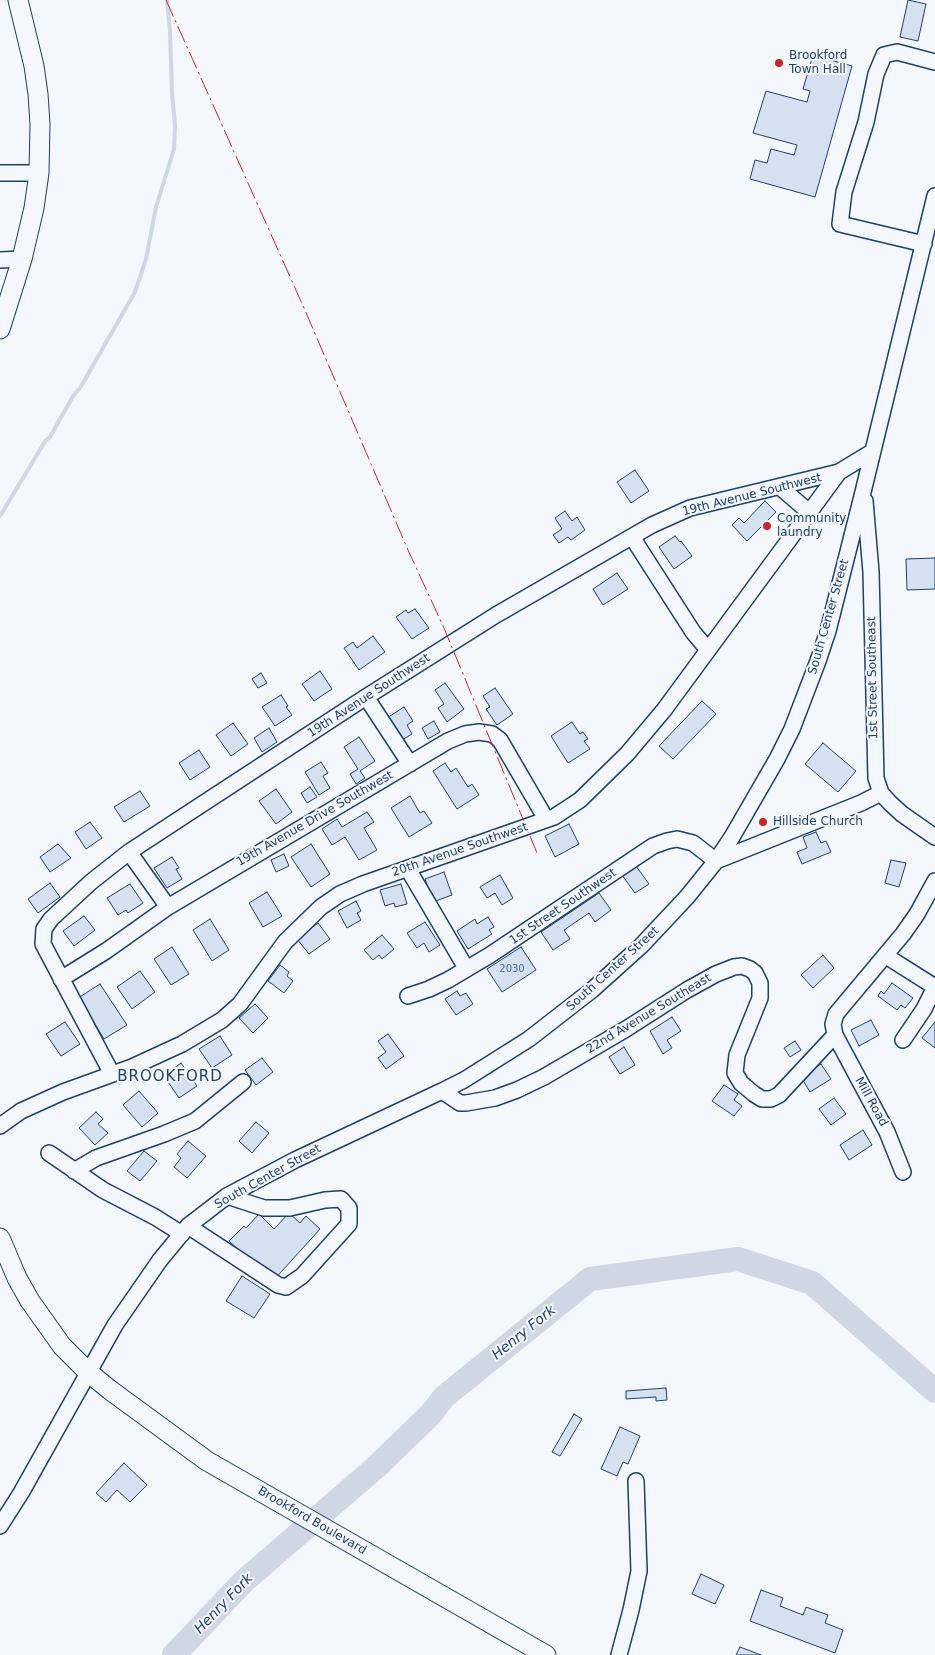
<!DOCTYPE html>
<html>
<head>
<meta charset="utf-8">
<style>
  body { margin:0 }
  canvas { display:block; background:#f4f7fb }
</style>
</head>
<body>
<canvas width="935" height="1655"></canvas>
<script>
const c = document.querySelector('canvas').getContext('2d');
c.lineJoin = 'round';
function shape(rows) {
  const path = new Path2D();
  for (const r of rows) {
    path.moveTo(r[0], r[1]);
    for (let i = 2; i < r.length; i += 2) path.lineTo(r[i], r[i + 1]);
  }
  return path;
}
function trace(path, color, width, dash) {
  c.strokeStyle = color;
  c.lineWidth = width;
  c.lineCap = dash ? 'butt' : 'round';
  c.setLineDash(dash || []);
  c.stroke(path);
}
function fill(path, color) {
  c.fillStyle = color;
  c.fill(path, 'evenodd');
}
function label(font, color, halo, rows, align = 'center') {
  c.font = font + ' "DejaVu Sans",sans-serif';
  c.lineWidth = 4;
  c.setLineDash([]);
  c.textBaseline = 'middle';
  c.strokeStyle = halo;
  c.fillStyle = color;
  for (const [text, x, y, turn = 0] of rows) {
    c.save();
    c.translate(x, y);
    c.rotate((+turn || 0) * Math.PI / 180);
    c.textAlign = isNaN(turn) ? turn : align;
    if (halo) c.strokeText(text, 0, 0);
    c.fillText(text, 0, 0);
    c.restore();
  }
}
trace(shape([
  [0,516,46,440,50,437,73,396,80,388,135,292,146,259,156,207,174,149,175,125,172,93,170,31,167,0]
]), '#cfd7e4', 4);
trace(shape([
  [174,1655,244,1581,375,1468,431,1414,444,1397,590,1279,738,1259,812,1283,935,1391]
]), '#cfd7e4', 24);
const building = shape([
  [908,0,926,4,918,41,900,37,908,0],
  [813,55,852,66,815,197,750,179,755,160,767,163,771,149,794,155,797,145,753,133,766,91,807,102,810,91,803,89,813,55],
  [635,470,649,491,631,503,617,482,635,470],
  [765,501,776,512,747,541,732,525,739,518,744,523,765,501],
  [565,511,572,521,577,517,585,530,571,540,568,537,559,543,553,535,562,529,555,518,565,511],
  [675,536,680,542,681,541,692,556,674,569,659,547,675,536],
  [935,558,935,589,907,590,906,559,935,558],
  [617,573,628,589,603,605,593,589,617,573],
  [415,609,429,628,412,639,396,617,406,610,408,613,415,609],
  [373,636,385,652,359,670,344,648,353,642,357,648,373,636],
  [320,671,332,689,314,701,302,684,320,671],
  [261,673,267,683,258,688,252,679,261,673],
  [445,683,464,709,447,722,438,708,444,704,435,690,445,683],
  [495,688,513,714,497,725,486,709,490,707,483,696,495,688],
  [281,695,288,706,286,707,292,715,275,726,262,707,281,695],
  [702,701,716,714,673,759,659,746,702,701],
  [404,707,413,721,407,725,412,734,402,740,387,718,404,707],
  [434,721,440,732,428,739,422,728,434,721],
  [572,722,580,734,583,732,588,739,584,741,590,749,568,763,551,736,572,722],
  [233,723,248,744,231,756,216,735,233,723],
  [269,728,277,742,262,752,254,738,269,728],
  [359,737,375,761,360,771,365,778,356,784,350,774,358,769,344,747,359,737],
  [823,743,856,771,838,792,805,764,823,743],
  [199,750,210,767,190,780,179,763,199,750],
  [321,762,328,773,323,776,330,788,319,795,305,772,321,762],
  [445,763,451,772,456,768,468,787,472,784,479,795,457,809,433,771,445,763],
  [310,787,317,797,307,803,301,793,310,787],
  [276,789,292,812,276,824,259,801,276,789],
  [140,791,150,806,124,822,114,807,140,791],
  [410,796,420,813,424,811,432,823,409,837,391,808,410,796],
  [367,812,374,822,364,828,377,850,359,860,345,837,332,845,322,829,337,819,342,827,367,812],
  [90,822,102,838,86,849,75,832,90,822],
  [569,824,579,844,555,857,545,836,569,824],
  [816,832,821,843,826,841,831,852,802,864,797,852,807,848,803,837,816,832],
  [58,844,71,858,50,872,40,857,58,844],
  [311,844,330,874,311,887,291,857,311,844],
  [284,854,289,866,276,872,271,860,284,854],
  [172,857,179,868,176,869,182,879,167,888,154,868,172,857],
  [891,860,906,863,899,887,885,883,891,860],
  [636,866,649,884,635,893,622,875,636,866],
  [444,872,452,895,433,902,425,879,444,872],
  [500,875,513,898,502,905,495,893,487,898,480,887,500,875],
  [50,883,60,897,38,913,28,899,50,883],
  [130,884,143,903,128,913,126,910,118,915,107,898,130,884],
  [401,884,407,904,395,907,394,903,385,906,380,890,401,884],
  [267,892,282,916,263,927,249,903,267,892],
  [599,893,611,910,595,922,589,913,564,930,570,939,553,950,541,932,599,893],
  [356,901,361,911,357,913,361,920,347,928,338,911,356,901],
  [84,916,95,930,74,946,63,931,84,916],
  [488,917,494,927,489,930,492,934,468,949,457,931,475,919,477,924,488,917],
  [210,919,229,950,212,961,193,930,210,919],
  [425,922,440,945,429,952,424,943,417,948,407,933,425,922],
  [318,923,330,939,309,954,297,939,318,923],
  [382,935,394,949,382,959,379,955,373,960,364,950,382,935],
  [172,947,189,974,171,985,154,959,172,947],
  [521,947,536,970,502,992,487,969,521,947],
  [823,955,834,968,813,988,801,975,823,955],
  [280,965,289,972,287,976,293,981,284,993,268,981,280,965],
  [140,971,155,992,132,1009,117,987,140,971],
  [892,983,913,998,905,1008,901,1005,897,1010,878,996,881,991,884,994,892,983],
  [100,984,127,1025,104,1039,88,1013,75,1000,100,984],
  [457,991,460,996,466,993,473,1004,456,1015,445,999,457,991],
  [255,1004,268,1018,253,1033,239,1018,255,1004],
  [672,1017,681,1031,667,1040,672,1048,663,1054,650,1031,672,1017],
  [871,1020,879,1035,859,1046,851,1030,871,1020],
  [65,1022,80,1044,61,1056,46,1034,65,1022],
  [935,1022,935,1048,922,1038,935,1022],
  [388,1034,404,1056,386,1069,378,1058,386,1052,378,1041,388,1034],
  [220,1036,232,1055,212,1068,199,1049,220,1036],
  [795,1041,801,1050,790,1057,784,1048,795,1041],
  [624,1047,635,1065,620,1074,609,1057,624,1047],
  [262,1058,273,1072,256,1085,245,1070,262,1058],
  [181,1063,197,1086,179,1098,164,1076,181,1063],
  [821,1064,831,1079,810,1092,801,1077,821,1064],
  [724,1085,738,1094,734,1100,742,1106,734,1116,712,1101,724,1085],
  [139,1091,158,1113,142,1127,123,1105,139,1091],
  [834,1098,846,1114,831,1125,819,1109,834,1098],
  [96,1112,103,1119,98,1124,108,1133,95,1145,79,1128,96,1112],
  [256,1122,269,1133,252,1153,239,1141,256,1122],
  [863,1130,872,1145,849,1160,840,1145,863,1130],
  [188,1141,206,1156,187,1178,174,1167,181,1158,177,1154,188,1141],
  [144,1151,157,1161,140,1181,127,1171,144,1151],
  [289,1213,300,1223,306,1216,320,1229,273,1281,229,1241,244,1226,246,1228,259,1214,274,1229,289,1213],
  [242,1276,270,1294,254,1318,226,1301,242,1276],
  [666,1388,667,1400,656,1401,656,1397,626,1399,626,1391,666,1388],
  [574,1414,582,1419,560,1456,552,1452,574,1414],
  [620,1427,640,1436,628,1464,623,1462,617,1476,601,1469,620,1427],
  [124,1463,147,1485,130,1502,117,1490,106,1502,96,1493,124,1463],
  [701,1574,724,1585,715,1604,692,1594,701,1574],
  [761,1590,783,1598,780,1606,803,1615,806,1607,828,1615,825,1623,843,1630,835,1653,750,1621,761,1590],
  [740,1647,761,1655,736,1655,740,1647]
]);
fill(building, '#d5e0f0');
trace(building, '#1d3f73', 1);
const minor = shape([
  [0,173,39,173],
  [924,244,840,224,844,192,866,122,876,74,884,55,897,52,935,62],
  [0,260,22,259],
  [780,487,809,512],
  [865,501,871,572,876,778,881,793,890,803,902,814,935,837],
  [632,537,693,632,708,650],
  [366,697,410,764],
  [129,852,168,907],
  [408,869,466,968],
  [886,956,935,987,924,1009,903,1040],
  [61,979,106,951,168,907,448,741,465,734,479,732,492,734,500,740,546,819],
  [408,996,429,989,448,980,490,955,653,846,667,841,677,839,693,843,716,861,861,803,881,793],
  [835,1035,887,1132,903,1172],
  [112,1074,43,944,44,929,51,919,91,882,129,852,366,697,496,615,652,525,690,508,839,472,872,452],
  [442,1091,460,1103,466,1103,495,1098,517,1090,544,1077,626,1029,687,990,716,974,734,967,742,966,750,969,755,973,760,983,760,998,737,1055,735,1073,741,1083,754,1094,762,1099,771,1099,779,1095,835,1035,833,1024,836,1014,903,934,917,914,935,881],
  [0,1126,21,1111,63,1092,132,1067,182,1044,222,1020,240,1004,285,942,321,907,340,894,363,884,554,817,580,800,627,754,664,710,839,472],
  [49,1153,103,1190,155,1217,182,1234],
  [74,1171,96,1158,164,1134,195,1121,243,1082],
  [188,1226,278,1285,286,1287,302,1276,349,1224,349,1208,341,1199,325,1200,290,1208,264,1208,227,1196],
  [0,1526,21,1493,115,1325,160,1260,188,1226,227,1196,295,1160,442,1091,464,1080,529,1039,592,990,641,946,687,897,716,861,732,837,777,759,792,729,818,661,828,631,863,492,935,196],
  [619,1655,631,1610,639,1571,636,1481]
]);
const major = shape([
  [0,329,22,259,34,208,39,173,40,124,38,94,34,66,18,0],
  [0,1238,17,1278,30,1301,62,1346,88,1372,110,1390,207,1461,546,1655]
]);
trace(minor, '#1d3f73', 18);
trace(major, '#1d3f73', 21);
trace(minor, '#f4f7fb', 15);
trace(major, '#f4f7fb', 19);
trace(shape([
  [166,0,304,308,408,550,444,628,537,853]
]), '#c62828', 1, [18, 4, 2.5, 4]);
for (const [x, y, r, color] of [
  [779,63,5,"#c62828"],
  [767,526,5,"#c62828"],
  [763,822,5,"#c62828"]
]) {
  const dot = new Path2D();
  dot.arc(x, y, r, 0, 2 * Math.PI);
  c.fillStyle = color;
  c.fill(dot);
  trace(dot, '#f4f7fb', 2);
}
label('10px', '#4b6792', null, [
  ["2030",512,969]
]);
label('12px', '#1d3f73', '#f4f7fb', [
  ["Brookford",789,56],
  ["Town Hall",789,70],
  ["Community",777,519],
  ["laundry",777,533],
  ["Hillside Church",773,822]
], 'left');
label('12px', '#1d3f73', '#f4f7fb', [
  ["19th Avenue Southwest",752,495,-14],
  ["South Center Street",829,617,-74],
  ["1st Street Southeast",873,678,-91],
  ["19th Avenue Southwest",369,696,-33],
  ["19th Avenue Drive Southwest",315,819,-30],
  ["20th Avenue Southwest",460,850,-19],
  ["1st Street Southwest",563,907,-34],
  ["South Center Street",613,969,-42],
  ["22nd Avenue Southeast",649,1014,-31],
  ["Mill Road",871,1102,61],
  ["South Center Street",268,1177,-29],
  ["Brookford Boulevard",312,1521,30]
]);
label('italic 14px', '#1d3f73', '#f4f7fb', [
  ["Henry Fork",524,1333,-39],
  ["Henry Fork",224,1604,-46]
]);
c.letterSpacing = '1px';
label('15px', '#1d3f73', '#f4f7fb', [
  ["BROOKFORD",170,1077]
]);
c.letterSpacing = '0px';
</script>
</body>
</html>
